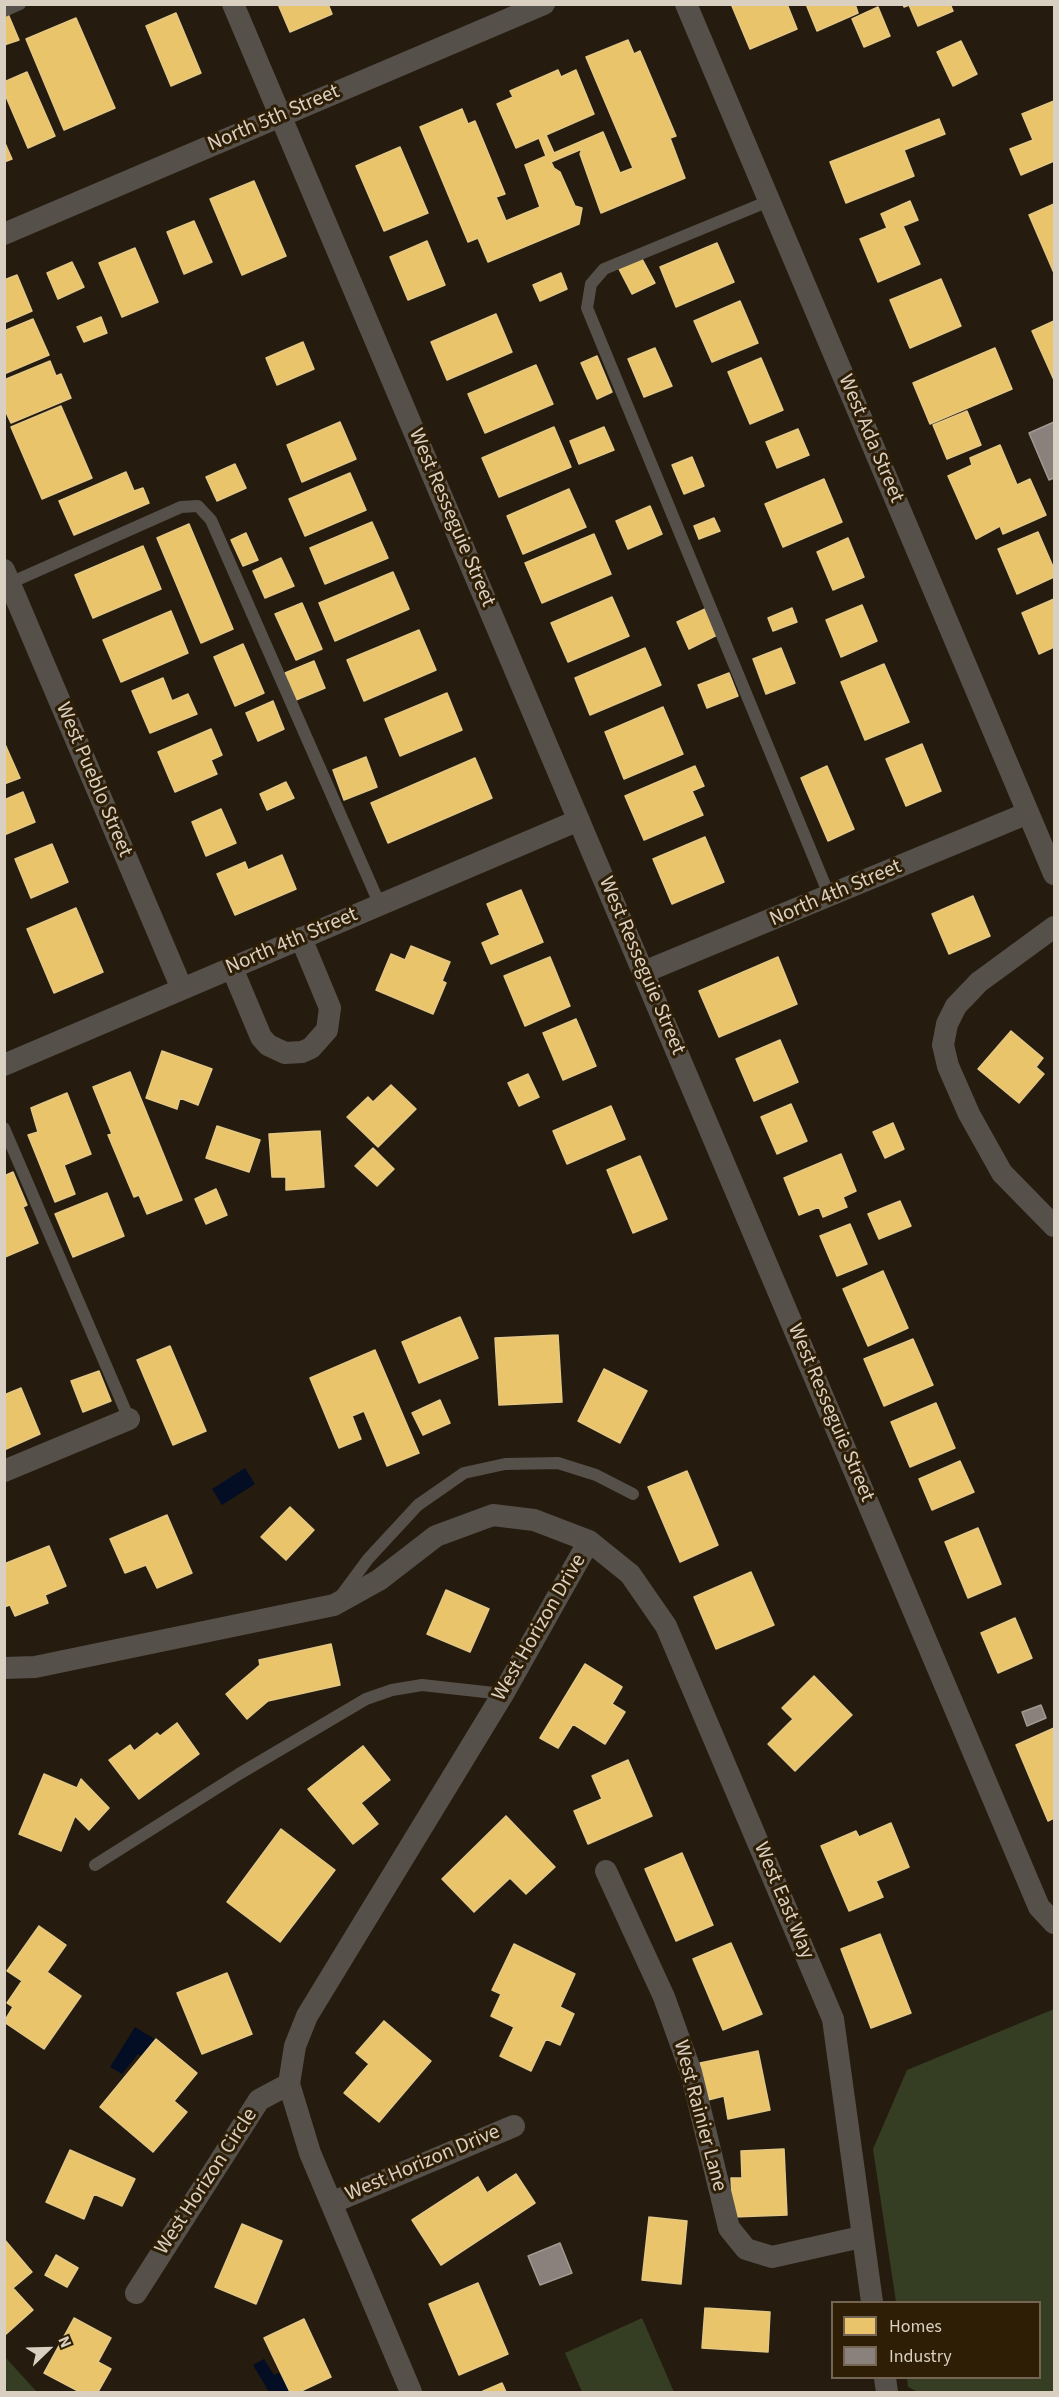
<!DOCTYPE html>
<html>
<head>
<meta charset="utf-8">
<style>
  body { margin:0 }
  #map { position:relative; width:1059px; height:2397px; overflow:hidden; background:#251c0f; font-family:"Source Sans 3",sans-serif }
  canvas { display:block }
  .frame { position:absolute; inset:0; border:6px solid #dad0c2; pointer-events:none }
  .legend { position:absolute; left:831px; top:2301px; width:210px; height:78px; box-sizing:border-box; background:#2e1e06; border:2px solid #736551; margin:0; padding:8px 10px; list-style:none; font-size:18px; color:#dad0c2 }
  .legend li { display:flex; align-items:center; gap:12px; height:30px }
  .legend b { width:30px; border:2px solid #736551 }
  .north { position:absolute; left:18px; top:2319px; width:60px; height:60px; -webkit-text-stroke:4px #2e1e06; paint-order:stroke; rotate:67deg; font-size:16px; font-weight:700; line-height:24px; text-align:center; color:#dad0c2 }
  .north::after { content:''; display:block; margin:auto; width:21px; height:27px; background:#dad0c2; clip-path:polygon(50% 0,100% 100%,50% 72%,0 100%) }
</style>
</head>
<body>
<div id="map">
<canvas width="1059" height="2397"></canvas>
<div class="frame"></div>
<ul class="legend">
<li><b style="height:16px;background:#e9c46a"></b>Homes</li>
<li><b style="height:16px;background:#8a817c"></b>Industry</li>
</ul>
<div class="north">N</div>
</div>
<script>
const c = document.querySelector('canvas').getContext('2d');
c.lineJoin = 'round';
function fill(path, color) {
  c.fillStyle = color;
  c.fill(path, 'evenodd');
}
function shape(rows) {
  const path = new Path2D();
  for (const r of rows) {
    path.moveTo(r[0], r[1]);
    for (let i = 2; i < r.length; i += 2) path.lineTo(r[i], r[i + 1]);
  }
  return path;
}
function trace(path, color, width, dash) {
  c.strokeStyle = color;
  c.lineWidth = width;
  c.lineCap = dash ? 'butt' : 'round';
  c.setLineDash(dash || []);
  c.stroke(path);
}
function label(font, color, halo, rows, align = 'center') {
  c.font = font + ' "Source Sans 3",sans-serif';
  c.lineWidth = 6;
  c.setLineDash([]);
  c.textBaseline = 'middle';
  c.strokeStyle = halo;
  c.fillStyle = color;
  for (const [text, x, y, turn = 0] of rows) {
    c.save();
    c.translate(x, y);
    c.rotate((+turn || 0) * Math.PI / 180);
    c.textAlign = isNaN(turn) ? turn : align;
    if (halo) c.strokeText(text, 0, 0);
    c.fillText(text, 0, 0);
    c.restore();
  }
}
fill(shape([
  [1054,2009,1054,2392,918,2392,908,2387,907,2378,1040,2378,1040,2302,896,2302,873,2149,907,2070],
  [642,2318,674,2392,582,2392,565,2353],
  [5,2357,37,2392,5,2392]
]), '#353d23');
fill(shape([
  [245,1468,255,1484,222,1505,212,1489],
  [135,2027,156,2040,145,2058,138,2054,122,2074,110,2067],
  [264,2359,274,2375,279,2373,291,2392,269,2392,253,2365]
]), '#030e24');
const homes = shape([
  [278,4,328,4,332,14,290,32,278,4],
  [735,4,787,4,797,29,750,49,732,6,735,4],
  [806,4,855,4,858,13,817,31,806,4],
  [903,4,950,4,953,11,918,26,909,5,904,7,903,4],
  [878,7,890,36,864,47,852,19,878,7],
  [176,13,201,73,171,86,146,26,176,13],
  [8,14,19,40,4,45,4,15,8,14],
  [76,18,115,108,64,130,26,39,76,18],
  [628,40,634,54,640,51,676,136,670,138,685,178,601,213,580,154,582,149,551,162,554,168,560,172,575,206,582,208,579,224,488,262,478,238,468,242,420,127,462,109,468,124,475,121,505,194,496,197,506,221,540,207,525,165,546,156,539,138,516,148,497,104,513,97,510,91,558,70,561,77,576,70,594,114,546,135,554,153,603,132,620,173,633,168,586,57,628,40],
  [961,41,977,74,953,86,937,52,961,41],
  [27,72,55,136,28,148,4,92,4,82,27,72],
  [1054,101,1054,161,1021,175,1010,149,1033,140,1022,114,1054,101],
  [939,119,945,134,904,150,914,176,846,203,830,162,939,119],
  [4,141,12,159,4,162,4,141],
  [400,147,428,213,384,231,356,166,400,147],
  [254,181,286,256,242,275,210,199,254,181],
  [910,201,918,220,903,226,920,264,878,282,860,239,887,228,881,214,910,201],
  [1054,204,1054,273,1029,215,1054,204],
  [194,221,212,262,184,274,167,232,194,221],
  [427,241,445,285,408,300,390,257,427,241],
  [717,243,734,282,676,307,660,267,717,243],
  [135,248,158,302,122,317,99,263,135,248],
  [641,257,655,283,632,294,619,269,641,257],
  [72,262,84,287,58,299,47,273,72,262],
  [561,273,567,289,540,301,533,285,561,273],
  [17,275,32,311,4,323,4,280,17,275],
  [941,279,961,326,910,348,890,300,941,279],
  [740,301,758,343,712,362,694,321,740,301],
  [496,314,512,352,447,380,431,342,496,314],
  [101,317,107,333,84,342,77,327,101,317],
  [33,319,49,355,4,374,4,331,33,319],
  [1054,321,1054,380,1032,331,1054,321],
  [303,342,314,369,277,385,266,358,303,342],
  [655,348,672,386,644,397,628,359,655,348],
  [995,348,1012,389,930,424,913,383,995,348],
  [597,356,612,392,597,399,581,363,597,356],
  [761,358,783,410,750,424,728,372,761,358],
  [50,361,56,376,61,374,71,398,11,423,4,408,4,380,50,361],
  [536,365,553,404,485,433,468,394,536,365],
  [61,406,92,478,42,499,11,427,61,406],
  [967,411,981,445,947,459,933,425,967,411],
  [340,422,356,459,302,482,287,445,340,422],
  [554,427,571,467,499,497,482,458,554,427],
  [604,427,614,450,579,464,570,441,604,427],
  [798,429,809,455,777,468,766,442,798,429],
  [1000,445,1017,485,1030,479,1046,515,1003,534,1000,526,976,539,948,476,972,465,970,458,1000,445],
  [692,457,704,486,684,494,672,465,692,457],
  [235,464,246,488,217,501,206,477,235,464],
  [126,472,134,491,143,488,149,503,74,535,59,501,126,472],
  [350,473,366,510,305,536,289,499,350,473],
  [824,479,842,522,783,547,765,504,824,479],
  [569,489,586,527,523,554,507,516,569,489],
  [650,506,662,534,628,549,616,521,650,506],
  [714,518,720,531,699,539,694,526,714,518],
  [372,522,388,558,325,584,310,548,372,522],
  [189,524,233,629,201,643,157,538,189,524],
  [1038,532,1054,569,1054,577,1017,594,998,549,1038,532],
  [246,533,258,560,243,566,231,540,246,533],
  [594,534,611,574,542,603,525,563,594,534],
  [848,538,864,577,833,590,817,552,848,538],
  [143,546,161,589,93,618,75,575,143,546],
  [281,558,294,586,265,598,253,571,281,558],
  [393,572,409,609,335,641,319,603,393,572],
  [612,597,629,636,568,662,551,623,612,597],
  [1054,599,1054,647,1039,654,1022,613,1054,599],
  [302,603,322,649,296,660,275,614,302,603],
  [862,605,877,641,841,657,826,620,862,605],
  [792,608,797,622,773,631,768,618,792,608],
  [705,609,717,635,689,649,677,622,705,609],
  [171,611,188,653,121,682,103,640,171,611],
  [419,630,436,670,364,701,347,660,419,630],
  [243,644,264,693,235,706,214,657,243,644],
  [645,648,661,685,590,715,575,678,645,648],
  [781,648,795,683,766,694,753,659,781,648],
  [314,661,325,688,296,700,285,673,314,661],
  [884,664,909,722,865,740,841,682,884,664],
  [729,673,738,696,707,708,698,685,729,673],
  [163,678,172,701,188,694,197,714,150,733,132,691,163,678],
  [447,693,462,730,400,756,385,719,447,693],
  [273,701,284,729,258,741,246,713,273,701],
  [663,707,683,754,624,779,605,732,663,707],
  [211,729,222,755,211,760,217,774,175,792,158,752,211,729],
  [4,742,20,778,4,784,4,742],
  [922,744,941,791,906,806,886,759,922,744],
  [366,757,377,787,344,800,333,770,366,757],
  [475,758,492,798,388,843,371,803,475,758],
  [695,766,704,786,692,791,703,815,644,840,625,796,695,766],
  [827,766,854,829,828,841,801,778,827,766],
  [286,782,294,798,267,810,260,794,286,782],
  [23,792,35,822,4,835,4,800,23,792],
  [221,809,236,843,206,856,192,822,221,809],
  [705,837,724,882,672,904,653,859,705,837],
  [52,844,68,882,31,898,15,859,52,844],
  [282,855,296,889,235,915,217,874,245,862,248,870,282,855],
  [521,890,543,942,491,964,482,943,500,935,487,904,521,890],
  [973,896,990,936,949,954,932,914,973,896],
  [76,908,103,972,54,993,27,929,76,908],
  [411,946,450,962,442,981,446,983,433,1014,376,990,391,954,405,960,411,946],
  [550,957,570,1006,525,1026,504,976,550,957],
  [778,957,797,1004,719,1037,699,991,778,957],
  [576,1019,596,1066,563,1080,543,1033,576,1019],
  [1011,1031,1043,1058,1036,1067,1044,1074,1019,1103,978,1069,1011,1031],
  [780,1040,798,1082,754,1101,736,1059,780,1040],
  [162,1051,212,1069,198,1105,180,1098,177,1109,146,1098,162,1051],
  [130,1072,182,1200,147,1214,139,1195,134,1197,108,1135,112,1134,93,1087,130,1072],
  [528,1074,539,1097,519,1106,508,1083,528,1074],
  [391,1085,416,1109,378,1147,347,1117,368,1097,373,1102,391,1085],
  [67,1093,91,1154,64,1165,75,1194,55,1202,28,1135,38,1132,31,1108,67,1093],
  [791,1104,807,1141,777,1154,761,1117,791,1104],
  [611,1106,625,1139,567,1164,553,1131,611,1106],
  [893,1123,904,1149,885,1158,873,1132,893,1123],
  [217,1126,260,1140,249,1172,206,1158,217,1126],
  [320,1131,324,1187,286,1190,286,1177,272,1177,269,1134,320,1131],
  [373,1148,394,1169,377,1186,355,1166,373,1148],
  [841,1154,856,1191,843,1197,847,1207,823,1217,819,1207,799,1215,784,1178,841,1154],
  [640,1156,667,1219,633,1233,607,1170,640,1156],
  [13,1172,27,1205,23,1207,38,1243,5,1257,4,1176,13,1172],
  [216,1189,227,1215,206,1224,195,1199,216,1189],
  [107,1193,124,1236,73,1257,55,1214,107,1193],
  [900,1201,911,1226,879,1239,868,1214,900,1201],
  [850,1224,867,1264,837,1276,820,1236,850,1224],
  [883,1271,908,1328,868,1346,843,1289,883,1271],
  [460,1317,478,1358,419,1383,402,1342,460,1317],
  [558,1335,562,1402,499,1405,495,1338,558,1335],
  [913,1339,933,1385,884,1406,864,1359,913,1339],
  [170,1346,206,1431,173,1445,137,1360,170,1346],
  [375,1350,419,1453,387,1466,364,1411,352,1416,361,1439,339,1448,310,1378,375,1350],
  [604,1369,647,1391,620,1443,578,1421,604,1369],
  [99,1371,111,1401,83,1412,71,1381,99,1371],
  [21,1388,40,1434,4,1450,4,1395,21,1388],
  [440,1400,450,1423,423,1435,412,1413,440,1400],
  [936,1403,955,1448,910,1467,891,1422,936,1403],
  [960,1461,974,1492,932,1510,919,1479,960,1461],
  [687,1471,718,1545,680,1562,648,1487,687,1471],
  [290,1507,314,1530,286,1560,261,1537,290,1507],
  [167,1515,192,1573,157,1588,146,1565,125,1573,110,1539,167,1515],
  [978,1528,1001,1584,968,1598,945,1542,978,1528],
  [49,1546,66,1586,45,1595,48,1603,15,1616,10,1605,4,1607,4,1564,49,1546],
  [751,1572,774,1625,716,1649,694,1597,751,1572],
  [446,1590,489,1609,470,1652,427,1634,446,1590],
  [1015,1618,1032,1658,998,1673,981,1633,1015,1618],
  [331,1644,340,1685,268,1701,247,1719,226,1694,260,1665,259,1660,331,1644],
  [585,1664,622,1687,612,1704,625,1712,605,1744,573,1724,558,1748,540,1738,585,1664],
  [814,1676,852,1715,795,1771,768,1744,793,1719,782,1708,814,1676],
  [177,1723,199,1754,139,1799,109,1760,130,1745,134,1751,157,1733,160,1736,177,1723],
  [1054,1728,1054,1818,1048,1821,1016,1745,1054,1728],
  [363,1746,390,1780,361,1803,378,1824,353,1844,308,1789,363,1746],
  [628,1760,652,1816,588,1844,574,1811,602,1799,592,1776,628,1760],
  [44,1774,77,1788,81,1779,109,1808,89,1830,75,1816,61,1851,19,1834,44,1774],
  [506,1816,555,1867,526,1894,510,1878,474,1912,442,1879,506,1816],
  [891,1823,909,1867,876,1881,883,1897,849,1911,821,1846,856,1831,859,1837,891,1823],
  [281,1829,335,1870,280,1942,227,1902,281,1829],
  [682,1853,713,1925,676,1941,645,1869,682,1853],
  [39,1926,66,1945,47,1972,81,1996,44,2049,4,2022,13,2007,7,2003,22,1981,7,1971,39,1926],
  [880,1934,911,2013,871,2028,841,1949,880,1934],
  [731,1943,762,2014,723,2030,693,1959,731,1943],
  [514,1944,575,1974,560,2007,574,2014,560,2045,546,2039,531,2071,500,2056,514,2027,491,2016,501,1994,492,1990,514,1944],
  [227,1973,252,2034,202,2054,177,1993,227,1973],
  [384,2021,431,2061,379,2122,344,2093,369,2064,356,2053,384,2021],
  [156,2039,197,2073,174,2101,187,2112,153,2152,100,2107,156,2039],
  [758,2051,770,2110,728,2119,724,2096,708,2100,700,2063,758,2051],
  [784,2149,787,2215,733,2217,731,2178,742,2178,741,2151,784,2149],
  [70,2150,135,2179,122,2206,94,2194,84,2219,46,2202,70,2150],
  [516,2174,535,2203,441,2265,412,2220,478,2177,487,2193,516,2174],
  [649,2217,687,2221,681,2284,642,2280,649,2217],
  [242,2224,282,2241,256,2304,215,2287,242,2224],
  [4,2239,32,2272,13,2288,33,2310,5,2335,4,2239],
  [56,2255,78,2268,67,2287,45,2275,56,2255],
  [478,2283,508,2354,459,2375,429,2304,478,2283],
  [705,2308,770,2312,768,2352,702,2348,705,2308],
  [74,2318,111,2338,98,2362,111,2369,98,2392,80,2392,44,2373,74,2318],
  [304,2319,331,2377,299,2392,290,2392,264,2338,304,2319],
  [502,2383,506,2392,481,2392,502,2383]
]);
fill(homes, '#e9c46a');
trace(homes, '#e4c884', 1.5);
const industry = shape([
  [1054,422,1054,478,1049,480,1029,433,1054,422],
  [1041,1705,1046,1718,1027,1726,1022,1712,1041,1705],
  [560,2243,572,2273,540,2285,528,2256,560,2243]
]);
fill(industry, '#8a817c');
trace(industry, '#a29991', 1.5);
trace(shape([
  [4,11,20,4],
  [769,201,604,269,591,284,587,308,830,897],
  [10,583,181,507,198,506,211,520,380,905],
  [4,1128,129,1419],
  [340,1597,368,1559,418,1505,464,1473,505,1464,558,1463,596,1475,633,1494],
  [95,1865,239,1774,366,1699,392,1690,422,1685,503,1694]
]), '#55504a', 12);
trace(shape([
  [233,4,1039,1907,1054,1923],
  [686,4,1054,874],
  [4,234,544,4],
  [4,570,182,989],
  [1054,927,979,982,956,1006,947,1024,943,1045,948,1066,969,1114,1002,1173,1054,1226],
  [232,968,261,1037,268,1045,285,1053,302,1052,311,1048,327,1030,330,1008,301,938],
  [644,972,1028,813],
  [4,1065,579,820],
  [4,1471,129,1419],
  [4,1668,35,1667,334,1605,379,1580,436,1536,493,1515,534,1520,589,1541,630,1574,666,1626,833,2019,872,2302],
  [606,1871,664,1997,691,2072,729,2228,746,2249,772,2257,861,2237],
  [331,2203,514,2126],
  [136,2293,259,2100,289,2084],
  [885,2378,887,2392],
  [411,2392,310,2153,289,2084,295,2046,307,2016,503,1694,589,1541]
]), '#55504a', 22);
label('21px', '#dad0c2', '#2e1e06', [
  ["North 5th Street",274,119,-23],
  ["West Ada Street",870,439,67],
  ["West Resseguie Street",451,518,67],
  ["West Pueblo Street",93,780,67],
  ["North 4th Street",836,894,-23],
  ["North 4th Street",292,942,-23],
  ["West Resseguie Street",641,966,67],
  ["West Resseguie Street",830,1413,67],
  ["West Horizon Drive",540,1628,-60],
  ["West East Way",783,1901,67],
  ["West Rainier Lane",699,2116,75],
  ["West Horizon Drive",423,2164,-23],
  ["West Horizon Circle",207,2182,-57]
]);
</script>
</body>
</html>
